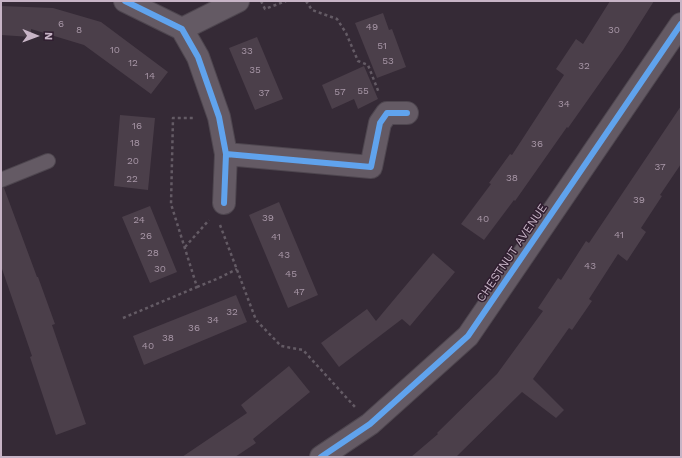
<!DOCTYPE html>
<html>
<head>
<meta charset="utf-8">
<style>
  body { margin:0 }
  #map { position:relative; width:682px; height:458px; overflow:hidden; background:#352a36; font-family:"Work Sans",sans-serif }
  canvas { display:block }
  .frame { position:absolute; inset:0; border:2px solid #c7b4c6; pointer-events:none }
  .north { position:absolute; left:16px; top:16px; width:40px; height:40px; -webkit-text-stroke:3px #301e30; paint-order:stroke; rotate:91deg; font-size:11px; font-weight:700; line-height:16px; text-align:center; color:#c7b4c6 }
  .north::after { content:''; display:block; margin:auto; width:14px; height:18px; background:#c7b4c6; clip-path:polygon(50% 0,100% 100%,50% 72%,0 100%) }
</style>
</head>
<body>
<div id="map">
<canvas width="682" height="458"></canvas>
<div class="frame"></div>
<div class="north">N</div>
</div>
<script>
const c = document.querySelector('canvas').getContext('2d');
c.lineJoin = 'round';
function fill(path, color) {
  c.fillStyle = color;
  c.fill(path, 'evenodd');
}
function shape(rows) {
  const path = new Path2D();
  for (const r of rows) {
    path.moveTo(r[0], r[1]);
    for (let i = 2; i < r.length; i += 2) path.lineTo(r[i], r[i + 1]);
  }
  return path;
}
function trace(path, color, width, dash) {
  c.strokeStyle = color;
  c.lineWidth = width;
  c.lineCap = dash ? 'butt' : 'round';
  c.setLineDash(dash || []);
  c.stroke(path);
}
function label(font, color, halo, rows, align = 'center') {
  c.font = font + ' "Work Sans",sans-serif';
  c.lineWidth = 3;
  c.setLineDash([]);
  c.textBaseline = 'middle';
  c.strokeStyle = halo;
  c.fillStyle = color;
  for (const [text, x, y, turn = 0] of rows) {
    c.save();
    c.translate(x, y);
    c.rotate((+turn || 0) * Math.PI / 180);
    c.textAlign = isNaN(turn) ? turn : align;
    if (halo) c.strokeText(text, 0, 0);
    c.fillText(text, 0, 0);
    c.restore();
  }
}
fill(shape([
  [610,1,654,1,623,50,568,128,567,127,515,201,514,200,484,240,461,224,491,184,489,183,510,154,512,155,564,75,556,69,576,39,583,44],
  [1,6,53,8,101,22,168,72,151,94,84,45,31,29,31,37,1,35],
  [383,13,389,30,392,29,406,67,377,78,355,23],
  [257,37,283,99,255,110,229,48],
  [364,66,378,99,358,109,354,99,332,109,322,85],
  [681,106,681,164,660,195,662,196,641,228,646,232,627,261,618,254,589,299,592,301,572,330,569,328,533,379,564,410,556,418,522,392,456,457,411,457,438,434,437,433,497,374,543,311,538,308,558,278,561,280,586,241,589,243],
  [120,115,155,118,148,190,114,186],
  [1,188,4,188,37,277,38,277,55,324,52,325,86,424,56,435,30,357,32,356,1,266],
  [279,202,318,295,288,308,249,215],
  [150,206,177,272,150,283,122,217],
  [433,253,455,272,410,326,402,319,339,367,321,343,367,309,376,321],
  [236,295,247,322,144,365,133,336],
  [289,366,310,392,253,439,256,443,235,457,182,457,247,413,241,405]
]), '#4b3f4a');
const lane = shape([
  [1,180,48,161]
]);
const street = shape([
  [125,1,182,29,198,57,219,117,226,154,224,203],
  [182,29,238,1],
  [226,154,371,167,380,123,387,113,407,113],
  [321,457,370,424,468,336,681,24]
]);
trace(lane, '#4e464f', 16);
trace(street, '#4e464f', 24);
trace(shape([
  [261,1,265,9,286,1],
  [306,1,312,10,337,19,346,33,358,61,368,65,379,93],
  [220,225,256,320,281,346,303,350,355,407],
  [185,247,209,220],
  [197,287,219,278,237,269],
  [123,318,197,287,171,204,173,118,195,118]
]), '#645b65', 2.5, [3, 3]);
trace(lane, '#645a64', 14);
trace(street, '#645a64', 22);
trace(shape([
  [125,1,182,29,198,57,219,117,226,154,224,203],
  [226,154,371,167,380,123,387,113,407,113],
  [321,457,370,424,468,336,681,24]
]), '#60a3ed', 6);
label('10px', '#a897a7', null, [
  ["6",61,24],
  ["49",372,27],
  ["8",79,30],
  ["30",614,30],
  ["51",382,46],
  ["10",115,50],
  ["33",247,51],
  ["53",388,61],
  ["12",133,63],
  ["32",584,66],
  ["35",255,70],
  ["14",150,76],
  ["55",363,91],
  ["57",340,92],
  ["37",264,93],
  ["34",564,104],
  ["16",137,126],
  ["18",135,143],
  ["36",537,144],
  ["20",133,161],
  ["37",660,167],
  ["38",512,178],
  ["22",132,179],
  ["39",639,200],
  ["39",268,218],
  ["40",483,219],
  ["24",139,220],
  ["41",619,235],
  ["26",146,236],
  ["41",276,237],
  ["28",153,253],
  ["43",284,255],
  ["43",590,266],
  ["30",160,269],
  ["45",291,274],
  ["47",299,292],
  ["32",232,312],
  ["34",213,320],
  ["36",194,328],
  ["38",168,338],
  ["40",148,346]
]);
label('12px', '#c7b4c6', '#301e30', [
  ["CHESTNUT AVENUE",512,253,-56]
]);
</script>
</body>
</html>
